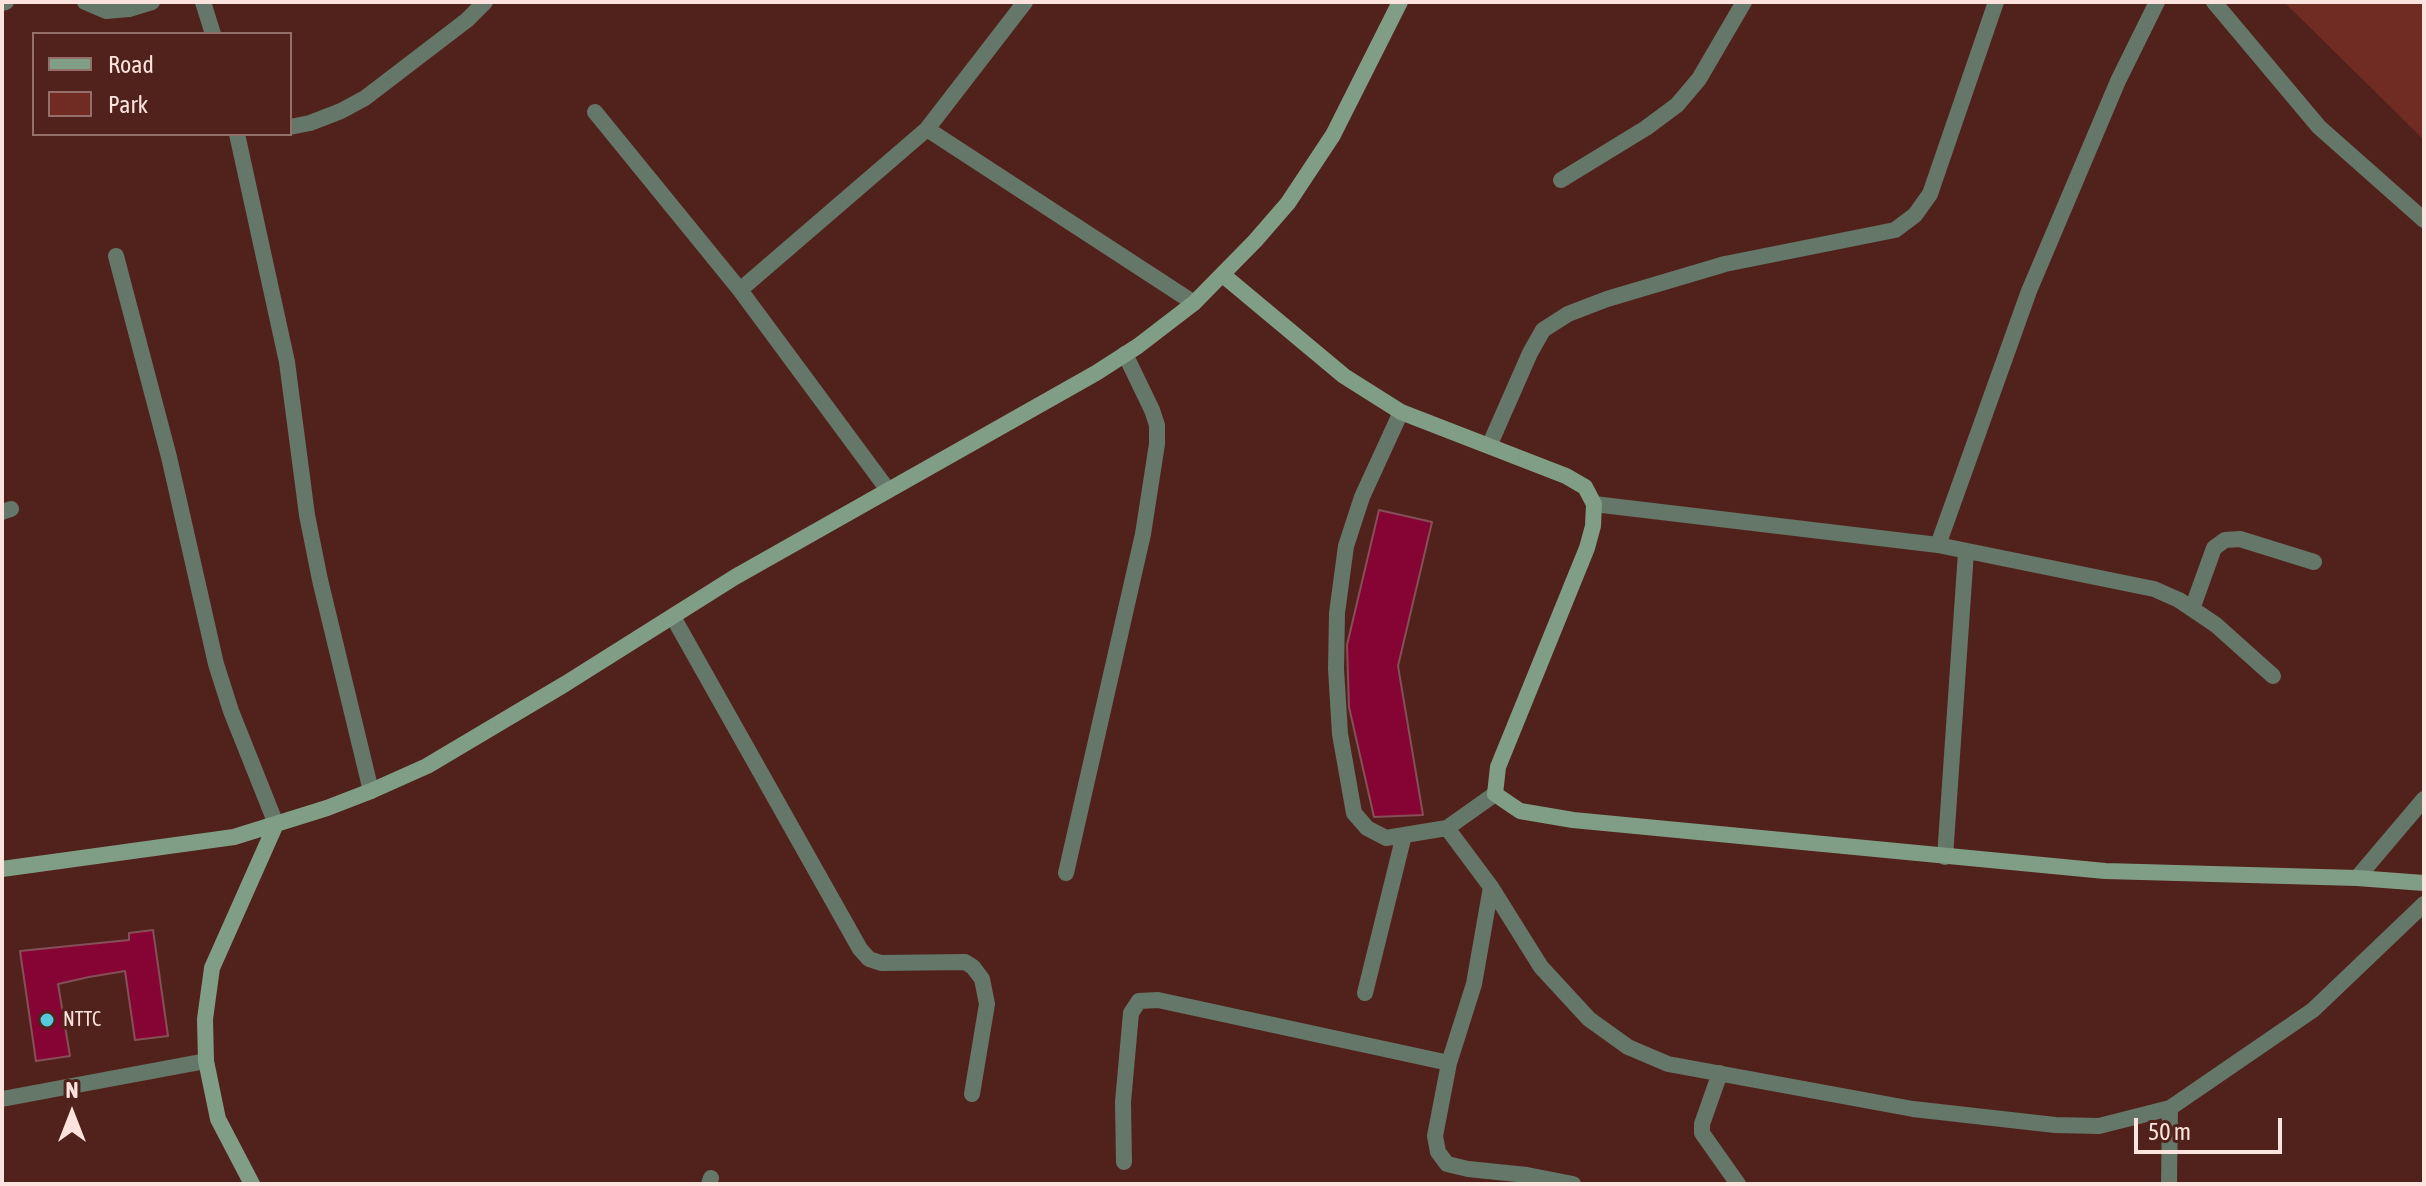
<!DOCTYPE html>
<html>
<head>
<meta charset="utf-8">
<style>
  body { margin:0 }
  #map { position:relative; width:2426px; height:1186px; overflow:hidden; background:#51221b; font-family:"Asap Condensed",sans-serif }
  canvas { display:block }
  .frame { position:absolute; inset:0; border:4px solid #fce3de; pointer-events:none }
  .legend { position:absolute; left:32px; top:32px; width:260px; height:104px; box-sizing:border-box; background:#51221b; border:2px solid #956f69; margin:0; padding:10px 14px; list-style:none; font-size:24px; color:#fce3de }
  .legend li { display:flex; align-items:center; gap:16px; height:40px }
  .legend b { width:40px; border:2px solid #956f69 }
  .north { position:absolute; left:32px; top:1074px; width:80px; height:80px; -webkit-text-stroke:6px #51221b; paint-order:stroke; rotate:0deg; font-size:22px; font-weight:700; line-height:32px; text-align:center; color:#fce3de }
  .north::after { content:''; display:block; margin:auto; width:28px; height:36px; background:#fce3de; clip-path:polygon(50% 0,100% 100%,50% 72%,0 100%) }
  .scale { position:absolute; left:2134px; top:1118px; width:148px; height:36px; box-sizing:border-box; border:4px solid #fce3de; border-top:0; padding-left:10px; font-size:24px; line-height:28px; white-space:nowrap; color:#fce3de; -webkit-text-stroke:6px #51221b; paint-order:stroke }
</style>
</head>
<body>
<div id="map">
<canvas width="2426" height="1186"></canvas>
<div class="frame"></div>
<ul class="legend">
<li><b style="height:10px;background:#809d85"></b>Road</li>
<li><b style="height:22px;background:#702c23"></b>Park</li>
</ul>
<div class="north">N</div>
<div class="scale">50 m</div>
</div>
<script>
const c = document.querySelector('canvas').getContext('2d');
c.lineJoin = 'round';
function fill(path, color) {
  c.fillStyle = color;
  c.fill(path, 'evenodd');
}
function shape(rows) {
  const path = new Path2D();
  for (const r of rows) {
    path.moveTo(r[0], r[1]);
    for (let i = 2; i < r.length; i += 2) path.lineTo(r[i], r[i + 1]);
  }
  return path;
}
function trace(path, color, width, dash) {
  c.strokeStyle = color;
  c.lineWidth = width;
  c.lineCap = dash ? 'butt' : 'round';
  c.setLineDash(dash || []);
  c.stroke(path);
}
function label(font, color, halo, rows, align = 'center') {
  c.font = font + ' "Asap Condensed",sans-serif';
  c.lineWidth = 7;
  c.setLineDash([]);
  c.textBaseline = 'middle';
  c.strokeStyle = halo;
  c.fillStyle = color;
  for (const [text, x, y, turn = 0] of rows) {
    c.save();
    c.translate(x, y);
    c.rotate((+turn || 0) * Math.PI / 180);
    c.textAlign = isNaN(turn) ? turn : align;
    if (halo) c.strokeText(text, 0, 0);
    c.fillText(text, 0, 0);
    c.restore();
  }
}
fill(shape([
  [2284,2,2424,2,2424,140]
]), '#702c23');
const building = shape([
  [1379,510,1432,522,1398,666,1423,815,1374,817,1349,707,1347,645,1379,510],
  [153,930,168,1036,135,1040,125,971,89,977,58,984,70,1056,36,1061,20,951,129,940,129,933,153,930]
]);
fill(building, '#860434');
trace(building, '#844f57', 2);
trace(shape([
  [85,2,106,11,129,9,152,2],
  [203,2,213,34],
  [2214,2,2319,127,2424,220],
  [2,3,6,2],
  [595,112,740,290,888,490],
  [290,127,310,123,341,111,365,98,467,20,485,2],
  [927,129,1025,2],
  [237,134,287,362,307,515,320,580,371,791],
  [1561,180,1646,128,1677,105,1699,79,1744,2],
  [116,256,169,457,216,664,231,711,276,824],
  [740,290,927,129,1194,303],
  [1401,412,1362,497,1346,546,1337,613,1336,669,1340,734,1354,813,1367,828,1386,838,1447,828,1495,794],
  [1490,444,1530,353,1543,330,1568,314,1607,299,1725,264,1895,230,1915,215,1930,194,1996,2],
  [1594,504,1938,545,2029,291,2118,81,2157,2],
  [2,512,11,509],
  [1938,545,2154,589,2179,600,2216,625,2273,676],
  [2192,609,2214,548,2225,540,2240,539,2314,562],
  [673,617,860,949,869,959,881,963,965,962,973,967,982,979,987,1004,972,1094],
  [1447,828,1491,887,1541,967,1589,1019,1628,1047,1668,1064,1913,1109,2055,1125,2099,1126,2170,1108,2313,1010,2424,904],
  [1945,857,1966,552],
  [1066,873,1143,534,1157,444,1157,425,1152,410,1125,354],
  [2357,878,2424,799],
  [1365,993,1404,835],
  [1449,1063,1474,984,1491,887],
  [1720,1073,1702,1124,1702,1133,1738,1184],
  [2,1099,206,1061],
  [1124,1162,1123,1102,1131,1013,1139,1001,1158,1000,1449,1063,1435,1136,1438,1152,1447,1164,1468,1169,1527,1175,1573,1184],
  [709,1184,711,1178],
  [2169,1184,2170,1108]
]), '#647768', 16);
trace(shape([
  [1223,275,1344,376,1401,412,1566,476,1585,487,1594,504,1593,526,1587,548,1498,767,1495,794,1520,811,1573,820,2105,871,2357,878,2424,883],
  [2,869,234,837,327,808,371,791,427,766,565,684,735,577,1096,373,1138,346,1194,303,1255,241,1288,203,1333,135,1400,2],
  [252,1184,218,1119,206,1061,205,1019,212,968,276,824]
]), '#809d85', 16);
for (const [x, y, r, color] of [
  [47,1020,8,"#54cadd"]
]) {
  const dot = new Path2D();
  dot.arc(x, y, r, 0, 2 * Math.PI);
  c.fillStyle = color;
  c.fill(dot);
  trace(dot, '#51221b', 3);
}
label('20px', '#fce3de', '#51221b', [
  ["NTTC",63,1020]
], 'left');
</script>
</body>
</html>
